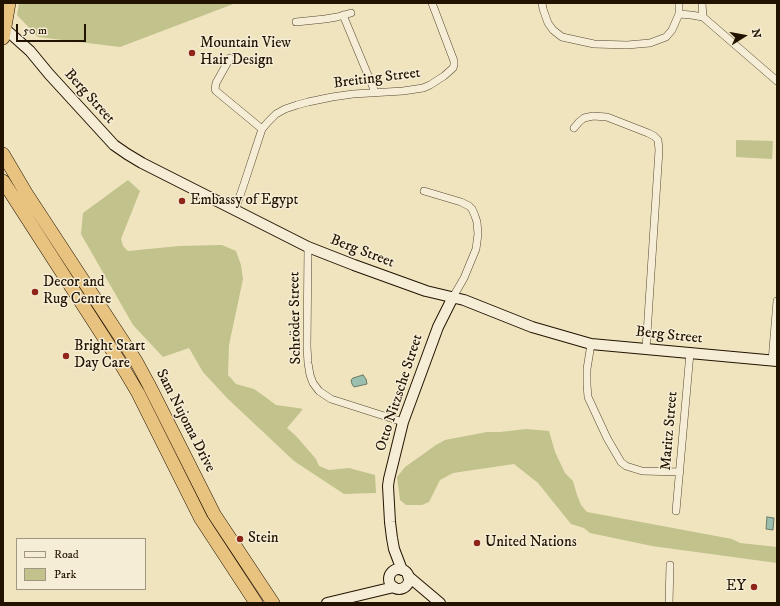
<!DOCTYPE html>
<html>
<head>
<meta charset="utf-8">
<style>
  body { margin:0 }
  #map { position:relative; width:780px; height:606px; overflow:hidden; background:#efe4be; font-family:"IM FELL DW Pica",serif }
  canvas { display:block }
  .frame { position:absolute; inset:0; border:4px solid #221300; pointer-events:none }
  .legend { position:absolute; left:16px; top:538px; width:130px; height:52px; box-sizing:border-box; background:#f5edd5; border:1px solid #a19680; margin:0; padding:5px 7px; list-style:none; font-size:12px; color:#221300 }
  .legend li { display:flex; align-items:center; gap:8px; height:20px }
  .legend b { width:20px; border:1px solid #a19680 }
  .north { position:absolute; left:724px; top:16px; width:40px; height:40px; -webkit-text-stroke:3px #f5edd5; paint-order:stroke; rotate:79deg; font-size:11px; font-weight:700; line-height:16px; text-align:center; color:#221300 }
  .north::after { content:''; display:block; margin:auto; width:14px; height:18px; background:#221300; clip-path:polygon(50% 0,100% 100%,50% 72%,0 100%) }
  .scale { position:absolute; left:16px; top:24px; width:70px; height:18px; box-sizing:border-box; border:2px solid #221300; border-top:0; padding-left:5px; font-size:12px; line-height:14px; white-space:nowrap; color:#221300; -webkit-text-stroke:3px #f5edd5; paint-order:stroke }
</style>
</head>
<body>
<div id="map">
<canvas width="780" height="606"></canvas>
<div class="frame"></div>
<ul class="legend">
<li><b style="height:5px;background:#f5edd5"></b>Road</li>
<li><b style="height:11px;background:#c1c28c"></b>Park</li>
</ul>
<div class="north">N</div>
<div class="scale">50 m</div>
</div>
<script>
const c = document.querySelector('canvas').getContext('2d');
c.lineJoin = 'round';
function fill(path, color) {
  c.fillStyle = color;
  c.fill(path, 'evenodd');
}
function shape(rows) {
  const path = new Path2D();
  for (const r of rows) {
    if (r.length === 3) {
      path.moveTo(r[0] + r[2], r[1]);
      path.arc(r[0], r[1], r[2], 0, 2 * Math.PI);
      continue;
    }
    path.moveTo(r[0], r[1]);
    for (let i = 2; i < r.length; i += 2) path.lineTo(r[i], r[i + 1]);
  }
  return path;
}
function trace(path, color, width, dash) {
  c.strokeStyle = color;
  c.lineWidth = width;
  c.lineCap = dash ? 'butt' : 'round';
  c.setLineDash(dash || []);
  c.stroke(path);
}
function label(font, color, halo, rows, align = 'center') {
  c.font = font + ' "IM FELL DW Pica",serif';
  c.lineWidth = 3;
  c.setLineDash([]);
  c.textBaseline = 'middle';
  c.strokeStyle = halo;
  c.fillStyle = color;
  for (const [text, x, y, turn = 0] of rows) {
    c.save();
    c.translate(x, y);
    c.rotate((+turn || 0) * Math.PI / 180);
    c.textAlign = isNaN(turn) ? turn : align;
    if (halo) c.strokeText(text, 0, 0);
    c.fillText(text, 0, 0);
    c.restore();
  }
}
fill(shape([
  [19,3,236,3,120,47,38,37,17,15],
  [736,140,773,141,772,159,736,157],
  [128,180,140,191,121,239,123,246,128,251,179,246,222,245,236,251,241,265,243,279,229,345,228,375,236,384,254,389,264,396,276,405,298,408,303,409,287,428,296,436,316,459,319,466,329,470,349,468,375,475,376,493,344,494,294,461,227,398,203,372,189,348,163,357,133,325,81,234,83,213],
  [526,429,549,431,555,452,565,473,573,481,577,495,581,505,587,512,732,539,740,543,777,547,777,563,652,546,590,533,584,528,571,524,538,483,514,464,453,473,440,480,429,502,422,505,406,505,400,500,397,477,405,467,436,445,445,440,487,432,500,432]
]), '#c1c28c');
const water = shape([
  [363,375,366,379,367,384,354,387,352,384,351,380,353,378,363,375],
  [767,517,774,518,773,530,766,529,767,517]
]);
fill(water, '#9abfae');
trace(water, '#6a7a68', 1);
const street = shape([
  [542,3,543,9,548,23,553,30,562,37,594,44,627,45,650,43,666,37,672,30,679,14,691,15,703,17],
  [679,3,679,14],
  [702,3,703,17,777,81],
  [343,15,375,92],
  [296,22,325,19,337,17,351,13],
  [230,58,216,83,215,89,216,91,262,129],
  [574,128,579,122,584,118,593,116,607,117,648,133,654,136,658,140,659,150,646,349],
  [424,191,461,202,469,206,472,209,475,216,477,222,478,234,476,249,464,278,453,297],
  [235,210,244,184,262,129,268,122,276,114,285,109,297,105,308,102,332,97,353,94,403,91,423,88,430,85,444,76,453,68,454,65,454,61,432,3],
  [308,247,307,347,308,363,310,375,313,383,319,391,331,399,403,422],
  [591,344,587,369,587,385,588,397,607,438,621,462,626,466,642,471,680,472],
  [772,361,777,301],
  [676,511,690,353],
  [669,603,670,565]
]);
const secondary = shape([
  [3,27,30,51,49,74,114,145,127,154,142,163,308,247,354,265,426,291,464,300,532,327,591,344,777,361],
  [399,579,10],
  [402,570,394,549,392,538,390,522,388,486,389,479,403,422,438,327,453,297],
  [408,576,440,603],
  [327,603,394,587]
]);
const highway = shape([
  [3,38,9,3],
  [3,154,26,193,136,361,149,385,214,514,273,603],
  [3,181,119,361,138,393,201,519,256,603]
]);
trace(street, '#554730', 8);
trace(secondary, '#221300', 12);
trace(highway, '#221300', 14);
trace(street, '#f5edd5', 7);
trace(secondary, '#f5edd5', 10);
trace(highway, '#e8c27f', 13);
for (const [x, y, r, color] of [
  [192,53,4,"#8f2418"],
  [182,201,4,"#8f2418"],
  [35,292,4,"#8f2418"],
  [66,356,4,"#8f2418"],
  [240,539,4,"#8f2418"],
  [477,543,4,"#8f2418"],
  [754,587,4,"#8f2418"]
]) {
  const dot = new Path2D();
  dot.arc(x, y, r, 0, 2 * Math.PI);
  c.fillStyle = color;
  c.fill(dot);
  trace(dot, '#f5edd5', 1.5);
}
label('15px', '#221300', '#f5edd5', [
  ["Mountain View",200,44],
  ["Hair Design",200,61],
  ["Embassy of Egypt",190,201],
  ["Decor and",43,283],
  ["Rug Centre",43,300],
  ["Bright Start",74,347],
  ["Day Care",74,364],
  ["Stein",248,539],
  ["United Nations",485,543],
  ["EY",746,587,"right"]
], 'left');
label('15px', '#221300', '#f5edd5', [
  ["Breiting Street",377,79,-7],
  ["Berg Street",89,97,48],
  ["Berg Street",362,252,21],
  ["Schröder Street",296,318,-91],
  ["Berg Street",669,336,6],
  ["Otto Nitzsche Street",400,393,-72],
  ["Sam Nujoma Drive",185,421,63],
  ["Maritz Street",670,431,-85]
]);
</script>
</body>
</html>
